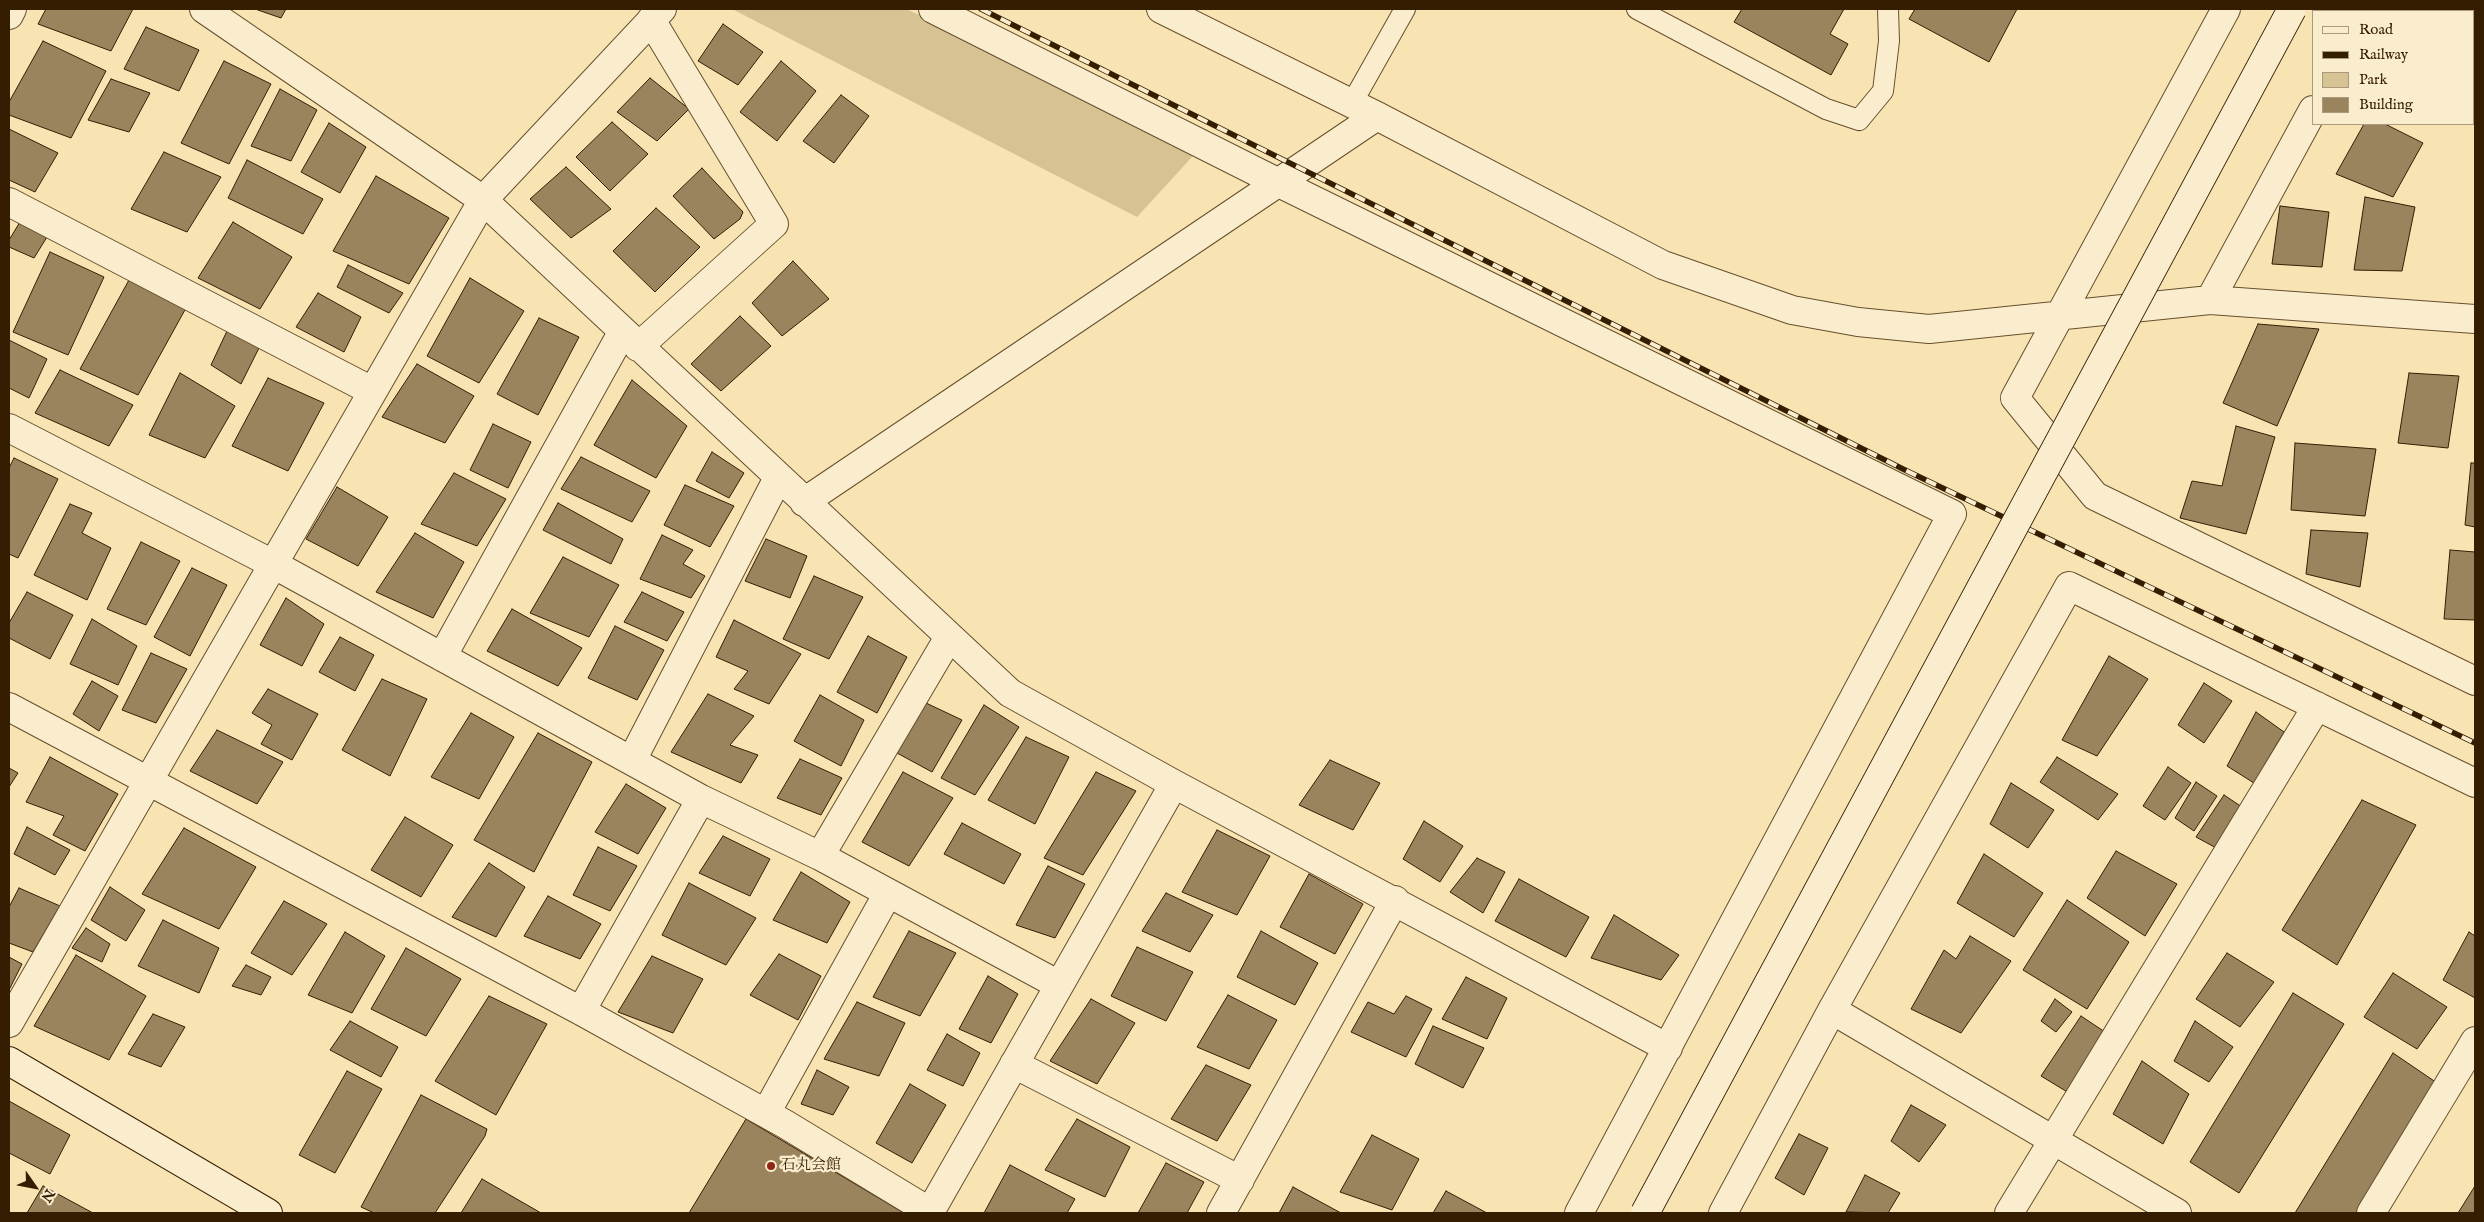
<!DOCTYPE html>
<html>
<head>
<meta charset="utf-8">
<style>
  body { margin:0 }
  #map { position:relative; width:2484px; height:1222px; overflow:hidden; background:#f8e4b2; font-family:"IM FELL English",serif }
  canvas { display:block }
  .frame { position:absolute; inset:0; border:10px solid #351d02; pointer-events:none }
  .legend { position:absolute; left:2312px; top:10px; width:162px; height:115px; box-sizing:border-box; background:#faedcd; border:1px solid #ab9a7c; margin:0; padding:6px 9px; list-style:none; font-size:15px; color:#351d02 }
  .legend li { display:flex; align-items:center; gap:10px; height:25px }
  .legend b { width:25px; border:1px solid #ab9a7c }
  .north { position:absolute; left:10px; top:1162px; width:50px; height:50px; -webkit-text-stroke:4px #faedcd; paint-order:stroke; rotate:123deg; font-size:14px; font-weight:700; line-height:20px; text-align:center; color:#351d02 }
  .north::after { content:''; display:block; margin:auto; width:18px; height:22px; background:#351d02; clip-path:polygon(50% 0,100% 100%,50% 72%,0 100%) }
</style>
</head>
<body>
<div id="map">
<canvas width="2484" height="1222"></canvas>
<div class="frame"></div>
<ul class="legend">
<li><b style="height:6px;background:#faedcd"></b>Road</li>
<li><b style="height:6px;background:#351d02"></b>Railway</li>
<li><b style="height:14px;background:#d7c294"></b>Park</li>
<li><b style="height:14px;background:#9a845e"></b>Building</li>
</ul>
<div class="north">N</div>
</div>
<script>
const c = document.querySelector('canvas').getContext('2d');
c.lineJoin = 'round';
function fill(path, color) {
  c.fillStyle = color;
  c.fill(path, 'evenodd');
}
function shape(rows) {
  const path = new Path2D();
  for (const r of rows) {
    path.moveTo(r[0], r[1]);
    for (let i = 2; i < r.length; i += 2) path.lineTo(r[i], r[i + 1]);
  }
  return path;
}
function trace(path, color, width, dash) {
  c.strokeStyle = color;
  c.lineWidth = width;
  c.lineCap = dash ? 'butt' : 'round';
  c.setLineDash(dash || []);
  c.stroke(path);
}
function label(font, color, halo, rows, align = 'center') {
  c.font = font + ' "IM FELL English","Noto Serif JP",serif';
  c.lineWidth = 4.5;
  c.setLineDash([]);
  c.textBaseline = 'middle';
  c.strokeStyle = halo;
  c.fillStyle = color;
  for (const [text, x, y, turn = 0] of rows) {
    c.save();
    c.translate(x, y);
    c.rotate((+turn || 0) * Math.PI / 180);
    c.textAlign = isNaN(turn) ? turn : align;
    if (halo) c.strokeText(text, 0, 0);
    c.fillText(text, 0, 0);
    c.restore();
  }
}
fill(shape([
  [732,9,906,9,1203,145,1137,217]
]), '#d7c294');
const building = shape([
  [46,9,133,9,111,51,38,24,46,9],
  [255,9,286,9,281,18,255,9],
  [1742,9,1844,9,1830,34,1848,44,1831,75,1734,22,1742,9],
  [1915,9,2017,9,1989,62,1909,19,1915,9],
  [2415,9,2438,9,2441,11,2413,11,2415,9],
  [723,24,763,52,738,85,698,61,723,24],
  [146,27,199,50,179,91,124,69,146,27],
  [43,41,106,71,71,138,9,115,9,102,43,41],
  [2473,47,2475,49,2475,110,2473,113,2473,47],
  [224,61,271,84,229,164,181,143,224,61],
  [781,61,816,91,777,141,740,112,781,61],
  [650,78,689,109,657,141,617,112,650,78],
  [111,79,150,93,129,132,88,120,111,79],
  [280,89,317,110,291,161,251,146,280,89],
  [841,95,869,116,834,163,803,141,841,95],
  [612,122,648,154,610,191,576,157,612,122],
  [329,123,366,147,340,193,301,172,329,123],
  [2364,124,2385,124,2423,143,2393,197,2336,174,2364,124],
  [9,129,58,153,35,192,9,180,9,129],
  [164,152,221,177,187,232,131,209,164,152],
  [247,160,323,199,303,234,228,198,247,160],
  [566,167,611,209,571,238,530,199,566,167],
  [702,168,743,212,740,219,714,239,673,196,702,168],
  [376,176,449,218,409,284,333,251,376,176],
  [2365,197,2415,207,2402,271,2354,270,2365,197],
  [2280,206,2329,212,2322,267,2272,264,2280,206],
  [656,208,700,247,655,292,613,251,656,208],
  [20,222,47,237,34,258,9,247,9,240,20,222],
  [233,222,292,257,260,309,198,278,233,222],
  [50,252,104,277,68,355,13,332,50,252],
  [793,261,829,299,782,336,752,303,793,261],
  [348,265,403,293,389,313,337,287,348,265],
  [470,278,524,311,479,383,427,356,470,278],
  [129,280,186,308,138,395,80,369,129,280],
  [318,293,361,317,344,352,296,327,318,293],
  [740,316,771,346,721,391,691,364,740,316],
  [539,318,579,337,538,415,497,394,539,318],
  [2258,324,2319,329,2277,426,2223,403,2258,324],
  [227,331,260,346,241,384,211,365,227,331],
  [9,340,47,359,29,398,9,388,9,340],
  [417,364,474,396,445,443,382,417,417,364],
  [60,370,133,405,109,446,35,413,60,370],
  [180,373,235,406,205,458,149,435,180,373],
  [2409,373,2459,376,2448,448,2398,443,2409,373],
  [268,378,324,403,288,471,232,446,268,378],
  [632,380,687,426,656,478,594,445,632,380],
  [493,424,531,442,508,488,470,470,493,424],
  [2236,426,2275,437,2246,534,2180,518,2192,481,2222,486,2236,426],
  [2295,443,2376,449,2365,516,2291,510,2295,443],
  [712,452,744,473,729,498,696,481,712,452],
  [581,457,650,491,632,522,561,489,581,457],
  [14,458,58,479,18,558,9,554,9,468,14,458],
  [2471,463,2475,463,2475,527,2465,525,2471,463],
  [454,473,506,499,477,546,421,524,454,473],
  [685,485,734,506,710,547,664,525,685,485],
  [337,487,388,517,358,566,306,539,337,487],
  [558,503,623,539,611,564,543,530,558,503],
  [70,504,92,513,82,533,111,548,87,600,34,575,70,504],
  [2311,530,2368,533,2360,587,2306,574,2311,530],
  [415,533,464,562,433,618,376,592,415,533],
  [662,535,693,550,683,564,705,576,691,598,640,579,662,535],
  [766,539,807,556,790,598,745,581,766,539],
  [141,542,180,561,146,625,107,609,141,542],
  [2450,550,2475,552,2475,620,2444,619,2450,550],
  [563,557,619,585,589,637,530,613,563,557],
  [192,568,227,585,190,656,154,637,192,568],
  [814,576,863,597,829,659,783,639,814,576],
  [27,592,73,615,50,659,9,638,9,623,27,592],
  [642,592,684,612,667,641,624,622,642,592],
  [286,598,324,624,302,666,260,645,286,598],
  [512,609,582,648,558,686,487,651,512,609],
  [92,619,137,646,118,685,70,664,92,619],
  [734,620,801,654,769,704,734,689,748,671,716,657,734,620],
  [615,626,664,650,637,700,588,678,615,626],
  [868,636,907,657,877,713,837,692,868,636],
  [340,637,374,655,355,691,319,672,340,637],
  [151,653,187,669,156,723,122,710,151,653],
  [2109,656,2148,679,2097,756,2062,740,2109,656],
  [382,679,427,699,390,776,342,750,382,679],
  [92,681,118,696,99,731,73,714,92,681],
  [2204,683,2232,701,2204,743,2178,725,2204,683],
  [268,689,318,714,292,760,261,744,272,725,252,713,268,689],
  [708,694,754,716,730,745,758,755,741,783,671,752,708,694],
  [820,695,864,720,841,766,794,741,820,695],
  [926,703,962,720,932,772,897,753,926,703],
  [984,705,1019,727,975,795,941,778,984,705],
  [2256,712,2284,732,2254,783,2227,766,2256,712],
  [471,713,514,737,479,799,431,777,471,713],
  [217,730,283,762,257,804,190,771,217,730],
  [538,733,592,762,534,872,474,840,538,733],
  [1026,737,1069,757,1035,824,988,800,1026,737],
  [50,757,118,794,85,851,53,835,64,816,26,802,50,757],
  [2057,757,2118,794,2098,820,2040,782,2057,757],
  [800,759,842,778,821,815,777,798,800,759],
  [1330,760,1380,783,1353,830,1299,805,1330,760],
  [2168,767,2191,783,2165,820,2143,806,2168,767],
  [9,768,18,773,9,787,9,768],
  [903,772,953,798,909,866,862,842,903,772],
  [1096,772,1136,791,1083,875,1044,858,1096,772],
  [2196,782,2217,796,2194,831,2175,818,2196,782],
  [2011,783,2054,810,2028,848,1990,824,2011,783],
  [626,784,666,808,638,854,595,832,626,784],
  [2224,795,2245,809,2220,850,2196,837,2224,795],
  [2362,800,2416,825,2337,965,2282,930,2362,800],
  [405,817,453,845,421,897,371,870,405,817],
  [1424,821,1463,846,1440,882,1403,859,1424,821],
  [962,823,1021,854,1004,884,944,854,962,823],
  [27,827,70,850,55,875,14,854,27,827],
  [184,828,256,867,219,929,142,894,184,828],
  [1217,830,1270,856,1237,915,1182,892,1217,830],
  [723,836,770,859,750,896,699,873,723,836],
  [598,847,637,866,610,911,573,895,598,847],
  [2116,851,2177,884,2145,936,2087,898,2116,851],
  [1984,854,2043,893,2014,937,1957,903,1984,854],
  [1477,858,1505,872,1483,913,1450,892,1477,858],
  [489,863,525,887,496,937,452,917,489,863],
  [1048,866,1085,884,1055,938,1016,925,1048,866],
  [801,872,850,902,827,943,773,920,801,872],
  [1309,874,1363,904,1335,954,1280,927,1309,874],
  [1519,879,1589,917,1566,957,1495,921,1519,879],
  [689,883,756,918,726,965,662,935,689,883],
  [110,887,145,910,126,941,91,920,110,887],
  [19,888,60,906,33,952,9,943,9,907,19,888],
  [1166,893,1213,915,1190,952,1142,931,1166,893],
  [548,896,601,924,580,959,524,936,548,896],
  [2067,900,2129,942,2087,1009,2023,970,2067,900],
  [284,901,327,924,292,975,251,953,284,901],
  [1614,915,1679,955,1661,980,1591,958,1614,915],
  [163,920,219,948,199,993,138,966,163,920],
  [86,928,110,944,102,962,72,948,86,928],
  [909,931,956,953,920,1016,873,997,909,931],
  [1261,931,1318,963,1295,1005,1237,977,1261,931],
  [345,932,385,956,352,1013,308,995,345,932],
  [2469,932,2475,936,2475,998,2443,980,2469,932],
  [1970,936,2011,961,1961,1033,1911,1009,1944,950,1956,959,1970,936],
  [1137,947,1193,972,1166,1021,1111,996,1137,947],
  [406,948,461,979,426,1036,371,1009,406,948],
  [2227,953,2274,982,2240,1027,2196,999,2227,953],
  [779,954,821,976,798,1020,750,995,779,954],
  [76,955,146,996,109,1060,34,1026,76,955],
  [652,956,703,979,673,1033,618,1012,652,956],
  [9,957,22,964,9,990,9,957],
  [246,965,271,977,261,995,232,986,246,965],
  [2393,973,2447,1007,2417,1049,2364,1017,2393,973],
  [988,976,1018,994,991,1043,959,1029,988,976],
  [1466,977,1507,998,1487,1039,1442,1019,1466,977],
  [2293,993,2344,1024,2239,1193,2190,1162,2293,993],
  [1228,995,1277,1020,1249,1069,1197,1047,1228,995],
  [489,996,547,1024,496,1115,435,1081,489,996],
  [1406,996,1432,1009,1406,1057,1351,1032,1368,1002,1394,1014,1406,996],
  [1091,999,1135,1023,1097,1084,1050,1061,1091,999],
  [2055,999,2072,1012,2056,1032,2041,1021,2055,999],
  [857,1002,905,1023,879,1076,824,1059,857,1002],
  [153,1014,185,1027,161,1067,128,1054,153,1014],
  [2081,1016,2105,1032,2069,1093,2041,1076,2081,1016],
  [350,1021,398,1047,381,1077,330,1050,350,1021],
  [2195,1021,2233,1047,2209,1082,2174,1061,2195,1021],
  [1433,1026,1484,1048,1463,1088,1415,1064,1433,1026],
  [947,1034,980,1053,963,1086,927,1070,947,1034],
  [2393,1053,2443,1087,2359,1213,2295,1213,2393,1053],
  [2142,1061,2189,1094,2163,1144,2113,1114,2142,1061],
  [1206,1065,1251,1085,1217,1141,1171,1119,1206,1065],
  [817,1070,849,1087,833,1115,801,1104,817,1070],
  [347,1071,382,1089,335,1173,299,1155,347,1071],
  [910,1084,946,1105,912,1163,876,1143,910,1084],
  [421,1095,487,1129,485,1136,435,1213,374,1213,361,1207,421,1095],
  [9,1101,70,1135,50,1174,9,1153,9,1101],
  [1911,1105,1946,1125,1919,1162,1891,1141,1911,1105],
  [746,1119,904,1213,689,1213,746,1119],
  [1077,1119,1130,1147,1105,1197,1045,1170,1077,1119],
  [1799,1134,1828,1148,1804,1195,1775,1178,1799,1134],
  [1372,1135,1419,1159,1392,1210,1340,1192,1372,1135],
  [1166,1163,1204,1182,1187,1213,1138,1213,1166,1163],
  [1010,1165,1075,1199,1067,1213,984,1213,1010,1165],
  [1865,1175,1900,1193,1888,1213,1846,1212,1865,1175],
  [482,1179,541,1213,461,1213,482,1179],
  [43,1186,93,1213,27,1213,43,1186],
  [2475,1186,2475,1213,2458,1213,2475,1186],
  [1293,1187,1341,1213,1279,1213,1293,1187],
  [1446,1191,1487,1213,1433,1213,1446,1191]
]);
fill(building, '#9a845e');
trace(building, '#351d02', 1);
const lane = shape([
  [1637,9,1826,109,1859,120,1883,91,1889,41,1888,9],
  [1352,103,1405,9]
]);
const street = shape([
  [204,9,483,200,1010,693,1174,784,1668,1048],
  [933,9,1277,182,1952,514,1579,1213],
  [1161,9,1377,116,1663,265,1792,310,1858,322,1929,329,2210,300,2475,319],
  [2226,9,2015,398,2095,496,2475,681],
  [2367,11,2368,9],
  [9,15,12,9],
  [9,202,372,391],
  [2210,300,2313,110],
  [638,347,774,224,651,20],
  [9,428,273,564,701,799,820,856,1059,985],
  [804,502,1377,116],
  [442,657,623,331],
  [9,707,581,1011,785,1124,932,1213],
  [632,760,778,478],
  [820,856,949,637],
  [1832,1010,2177,1213],
  [581,1011,701,799],
  [9,1023,483,200,662,9],
  [1014,1064,1240,1180],
  [766,1113,888,893],
  [930,1212,1174,784],
  [1221,1213,1395,900],
  [1723,1213,1832,1010,2069,586,2475,783],
  [2009,1213,2317,706],
  [2371,1213,2475,1041]
]);
const secondary = shape([
  [9,1061,268,1213]
]);
trace(lane, '#664f2e', 22);
trace(street, '#664f2e', 30);
trace(secondary, '#351d02', 30);
trace(lane, '#faedcd', 20);
trace(street, '#faedcd', 28);
trace(secondary, '#faedcd', 28);
const rail = shape([
  [981,9,1905,470,2475,743]
]);
trace(rail, '#351d02', 5.5);
trace(rail, '#faedcd', 4, [11]);
const secondaryBridge = shape([
  [1645,1213,2292,9]
]);
trace(secondaryBridge, '#351d02', 30, []);
trace(secondaryBridge, '#faedcd', 28);
for (const [x, y, r, color] of [
  [771,1166,5,"#8f2418"]
]) {
  const dot = new Path2D();
  dot.arc(x, y, r, 0, 2 * Math.PI);
  c.fillStyle = color;
  c.fill(dot);
  trace(dot, '#faedcd', 2);
}
label('15px', '#351d02', '#faedcd', [
  ["石丸会館",781,1166]
], 'left');
</script>
</body>
</html>
